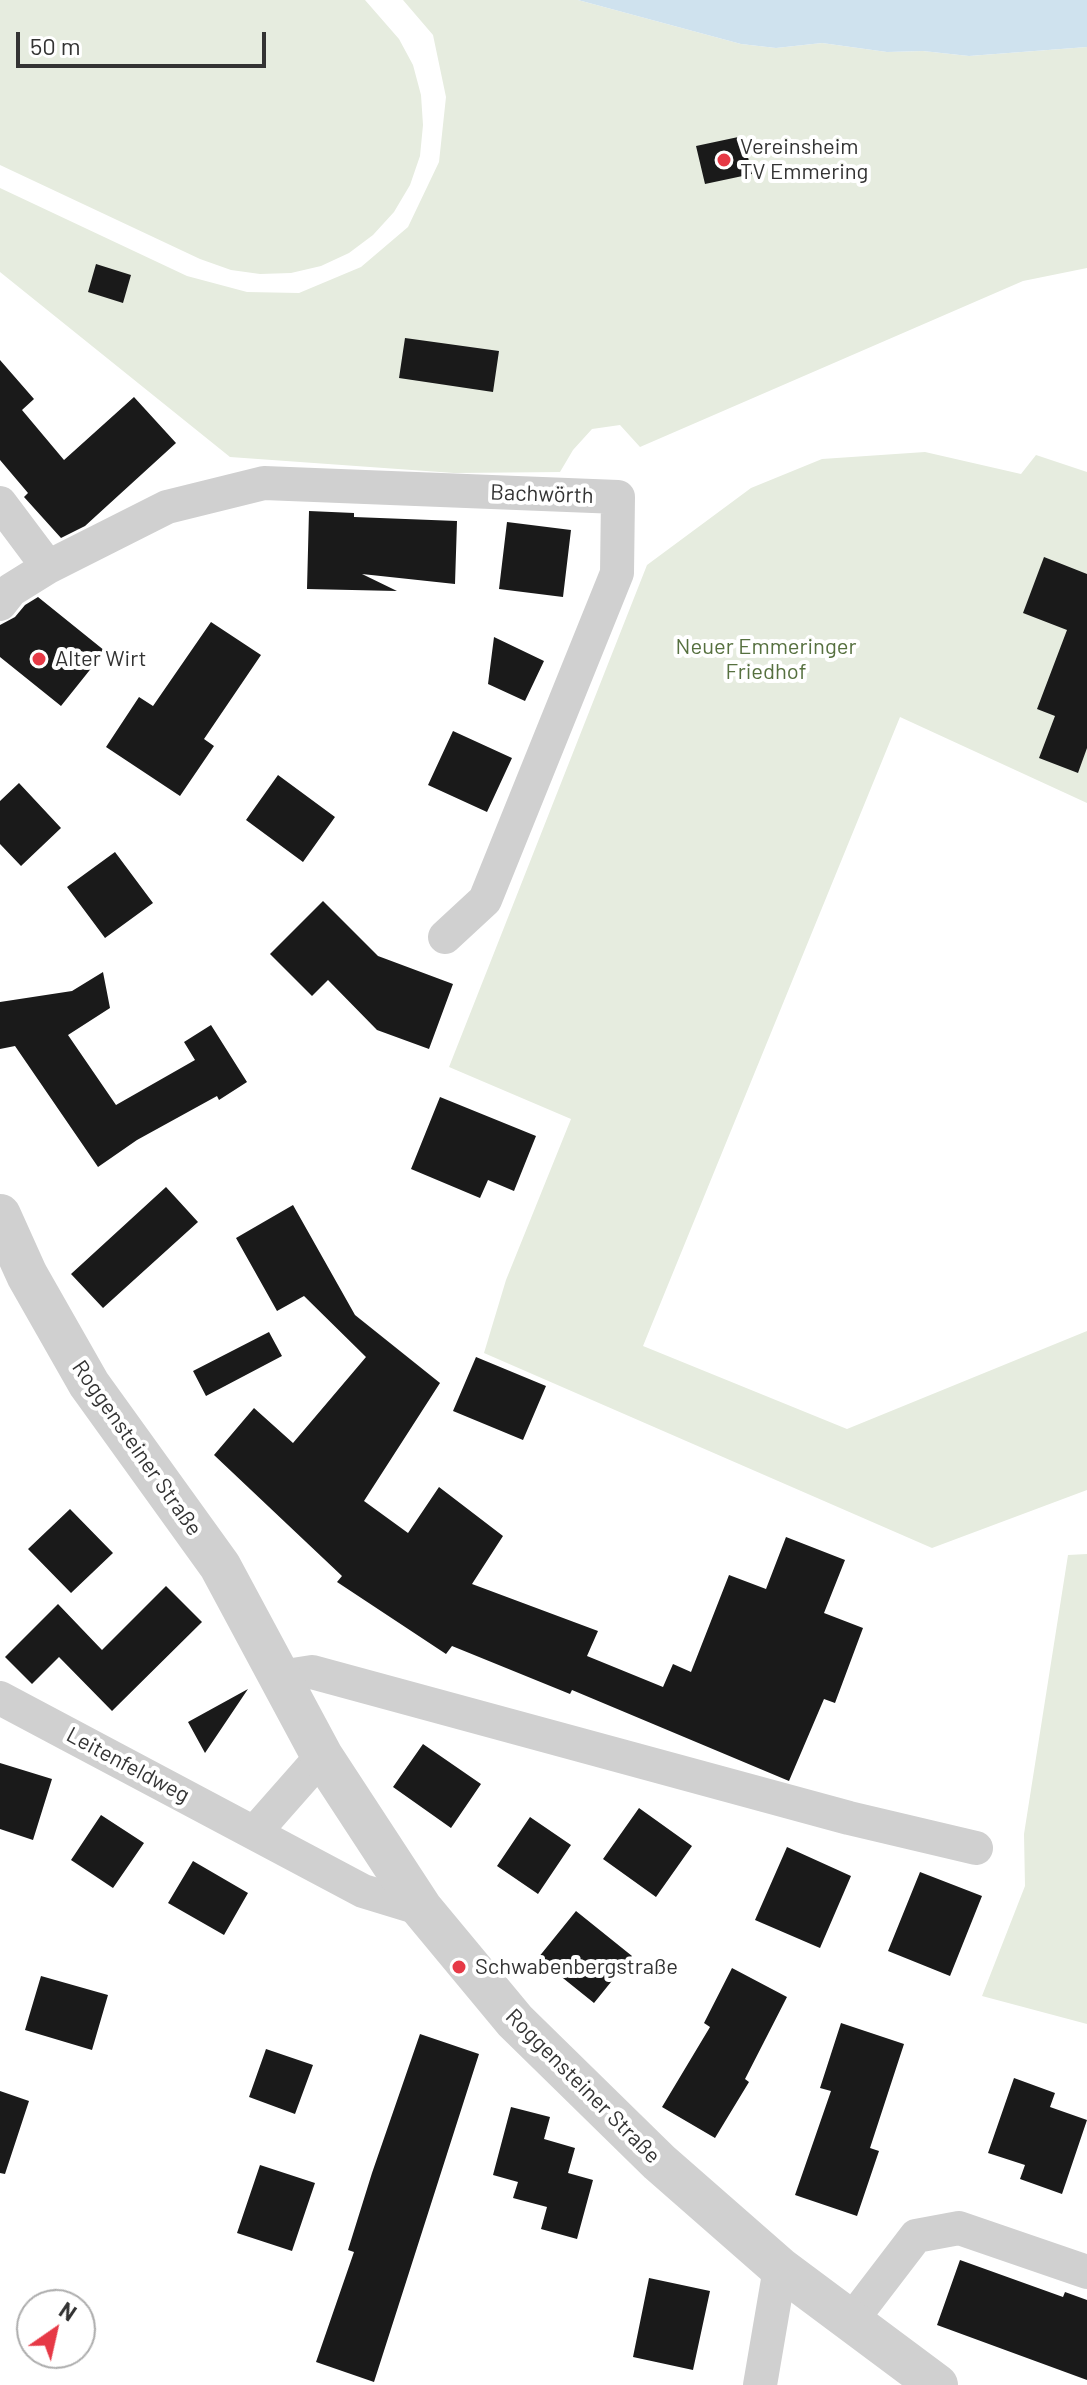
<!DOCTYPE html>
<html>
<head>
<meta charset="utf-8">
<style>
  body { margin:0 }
  #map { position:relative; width:1087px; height:2385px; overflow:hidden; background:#fff; font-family:Barlow,sans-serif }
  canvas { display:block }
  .north { position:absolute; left:16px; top:2289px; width:80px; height:80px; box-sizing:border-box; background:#fff; border:2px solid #adadad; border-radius:50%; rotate:34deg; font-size:22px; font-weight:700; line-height:32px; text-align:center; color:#333 }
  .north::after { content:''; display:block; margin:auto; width:28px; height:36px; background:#e63946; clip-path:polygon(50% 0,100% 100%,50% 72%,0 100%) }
  .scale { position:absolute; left:16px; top:32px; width:250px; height:36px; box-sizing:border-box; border:4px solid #333; border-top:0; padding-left:10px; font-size:24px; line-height:28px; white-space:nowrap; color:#333; -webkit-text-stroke:6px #fff; paint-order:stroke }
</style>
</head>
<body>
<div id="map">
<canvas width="1087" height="2385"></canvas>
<div class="north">N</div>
<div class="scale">50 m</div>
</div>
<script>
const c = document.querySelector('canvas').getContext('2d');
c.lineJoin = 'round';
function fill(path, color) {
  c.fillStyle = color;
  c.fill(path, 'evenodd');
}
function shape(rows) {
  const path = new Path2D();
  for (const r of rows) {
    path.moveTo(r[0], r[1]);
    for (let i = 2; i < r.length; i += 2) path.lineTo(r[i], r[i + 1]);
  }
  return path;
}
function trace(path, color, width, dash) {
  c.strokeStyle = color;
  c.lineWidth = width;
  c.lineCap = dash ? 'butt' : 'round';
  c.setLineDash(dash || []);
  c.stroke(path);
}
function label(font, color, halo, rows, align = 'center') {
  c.font = font + ' Barlow,sans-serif';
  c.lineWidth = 8;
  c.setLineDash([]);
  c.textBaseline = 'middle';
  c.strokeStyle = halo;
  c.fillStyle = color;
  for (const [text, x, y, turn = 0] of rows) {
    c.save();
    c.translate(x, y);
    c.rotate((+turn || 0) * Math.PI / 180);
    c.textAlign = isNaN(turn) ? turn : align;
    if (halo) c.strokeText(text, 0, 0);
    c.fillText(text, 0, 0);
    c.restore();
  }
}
fill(shape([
  [0,0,365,0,399,39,413,65,421,95,423,125,420,156,410,185,394,212,373,235,349,253,321,266,291,273,260,274,231,270,200,259,0,165],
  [403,0,578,0,741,44,776,48,822,43,887,52,923,51,969,56,1087,47,1087,268,1023,281,640,447,620,425,592,429,573,450,560,472,454,473,230,457,0,272,0,188,187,276,247,292,299,293,361,267,408,227,439,162,446,97,433,35],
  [925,452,1021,474,1036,455,1087,472,1087,803,900,717,643,1346,847,1429,1087,1331,1087,1490,932,1548,484,1353,506,1280,571,1119,449,1067,647,565,751,488,822,459],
  [1087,1554,1087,2024,982,1996,1025,1886,1024,1834,1068,1555]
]), '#e6ecdf');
fill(shape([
  [578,0,1087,0,1087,47,969,56,923,51,887,52,822,43,776,48,741,44]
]), '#cfe2ee');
fill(shape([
  [743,136,752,174,705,184,696,146],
  [96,264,131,275,123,303,88,292],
  [405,338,499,351,493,392,399,378],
  [0,360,34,399,22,410,64,460,134,397,176,443,85,526,61,538,24,497,28,493,0,460],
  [309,511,354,513,354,517,457,521,455,584,362,574,397,591,307,589],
  [507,522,571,530,563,597,499,589],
  [1044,557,1087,574,1087,748,1078,773,1039,758,1055,716,1037,709,1067,630,1023,613],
  [38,597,105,651,61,706,0,657,0,625,15,617,25,605],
  [211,622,261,655,204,739,214,746,180,796,106,747,139,697,153,706],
  [494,637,544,661,525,701,488,684],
  [453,731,512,758,487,812,428,785],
  [278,775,335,817,303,862,246,820],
  [19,783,61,828,21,866,0,844,0,801],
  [115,852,153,903,105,938,67,887],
  [323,901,378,956,453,984,429,1049,377,1030,328,980,312,996,270,954],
  [103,972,110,1008,68,1035,116,1105,195,1060,184,1042,211,1025,247,1082,219,1100,217,1096,137,1140,98,1167,15,1046,0,1049,0,1002,72,991],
  [440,1097,536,1136,514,1191,488,1180,480,1198,411,1169],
  [166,1187,198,1222,103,1308,71,1274],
  [293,1205,355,1315,440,1383,364,1501,408,1533,439,1487,503,1536,472,1584,598,1631,587,1656,663,1687,673,1664,691,1672,729,1575,766,1589,786,1537,845,1560,824,1613,863,1628,835,1703,824,1699,789,1781,572,1690,570,1694,452,1646,446,1654,337,1582,342,1576,214,1455,254,1408,293,1443,366,1357,304,1296,277,1311,236,1238],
  [269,1332,282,1356,206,1396,193,1371],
  [476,1357,546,1386,523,1440,453,1411],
  [70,1509,113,1553,71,1593,28,1549],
  [166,1586,202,1622,112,1711,59,1657,32,1684,5,1657,58,1604,102,1650],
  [248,1689,205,1753,188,1722],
  [423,1744,481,1784,451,1828,393,1787],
  [0,1763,52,1779,33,1840,0,1829],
  [639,1808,692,1846,656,1897,603,1859],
  [101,1815,144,1843,113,1888,71,1860],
  [530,1817,571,1845,538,1894,497,1866],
  [787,1847,851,1876,820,1948,755,1920],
  [193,1861,248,1893,224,1935,168,1903],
  [920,1872,982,1896,950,1976,888,1951],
  [576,1911,632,1956,594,2003,538,1958],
  [732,1968,787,1997,745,2079,749,2082,715,2138,662,2107,710,2027,704,2023],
  [41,1976,108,1995,92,2050,25,2030],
  [841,2023,904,2044,870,2148,879,2151,857,2216,795,2195,831,2091,820,2088],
  [420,2034,479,2054,374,2382,316,2362,354,2252,348,2250,372,2173],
  [266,2049,313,2065,295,2114,249,2097],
  [1014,2078,1055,2093,1050,2107,1087,2120,1062,2194,1020,2179,1025,2165,988,2153],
  [0,2091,29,2101,5,2174,0,2173],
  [511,2107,550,2117,544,2139,575,2148,568,2173,593,2180,577,2239,541,2229,547,2207,513,2198,518,2182,493,2175],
  [260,2165,315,2183,292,2251,237,2233],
  [960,2260,1063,2297,1065,2292,1087,2300,1087,2380,937,2325],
  [649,2278,710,2291,693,2370,633,2357]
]), '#1a1a1a');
trace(shape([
  [0,503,48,567],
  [0,604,11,590,48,567,167,507,264,483,618,497,617,573,485,900,445,937],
  [280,1677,312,1672,849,1818,976,1848],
  [0,1698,363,1891,422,1909],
  [255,1832,322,1756],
  [851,2321,916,2236,959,2228,1087,2272],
  [760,2385,780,2268]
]), '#d0d0d0', 34);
trace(shape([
  [0,1215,27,1275,89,1384,220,1566,322,1756,422,1909,515,2021,659,2162,780,2268,937,2385]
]), '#d0d0d0', 42);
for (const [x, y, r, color] of [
  [724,160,8,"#e63946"],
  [39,659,8,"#e63946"],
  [459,1967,8,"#e63946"]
]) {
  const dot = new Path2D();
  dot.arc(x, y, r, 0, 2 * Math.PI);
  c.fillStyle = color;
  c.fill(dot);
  trace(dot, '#fff', 3);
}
label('22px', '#333', '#fff', [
  ["Vereinsheim",740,147],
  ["TV Emmering",740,172],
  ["Alter Wirt",55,659],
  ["Schwabenbergstraße",475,1967]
], 'left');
label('22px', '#333', '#fff', [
  ["Bachwörth",542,494,2],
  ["Roggensteiner Straße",137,1448,55],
  ["Leitenfeldweg",128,1765,28],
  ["Roggensteiner Straße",583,2086,45]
]);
label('22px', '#56703f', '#fff', [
  ["Neuer Emmeringer",766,647],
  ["Friedhof",766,672]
]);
</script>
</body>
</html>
